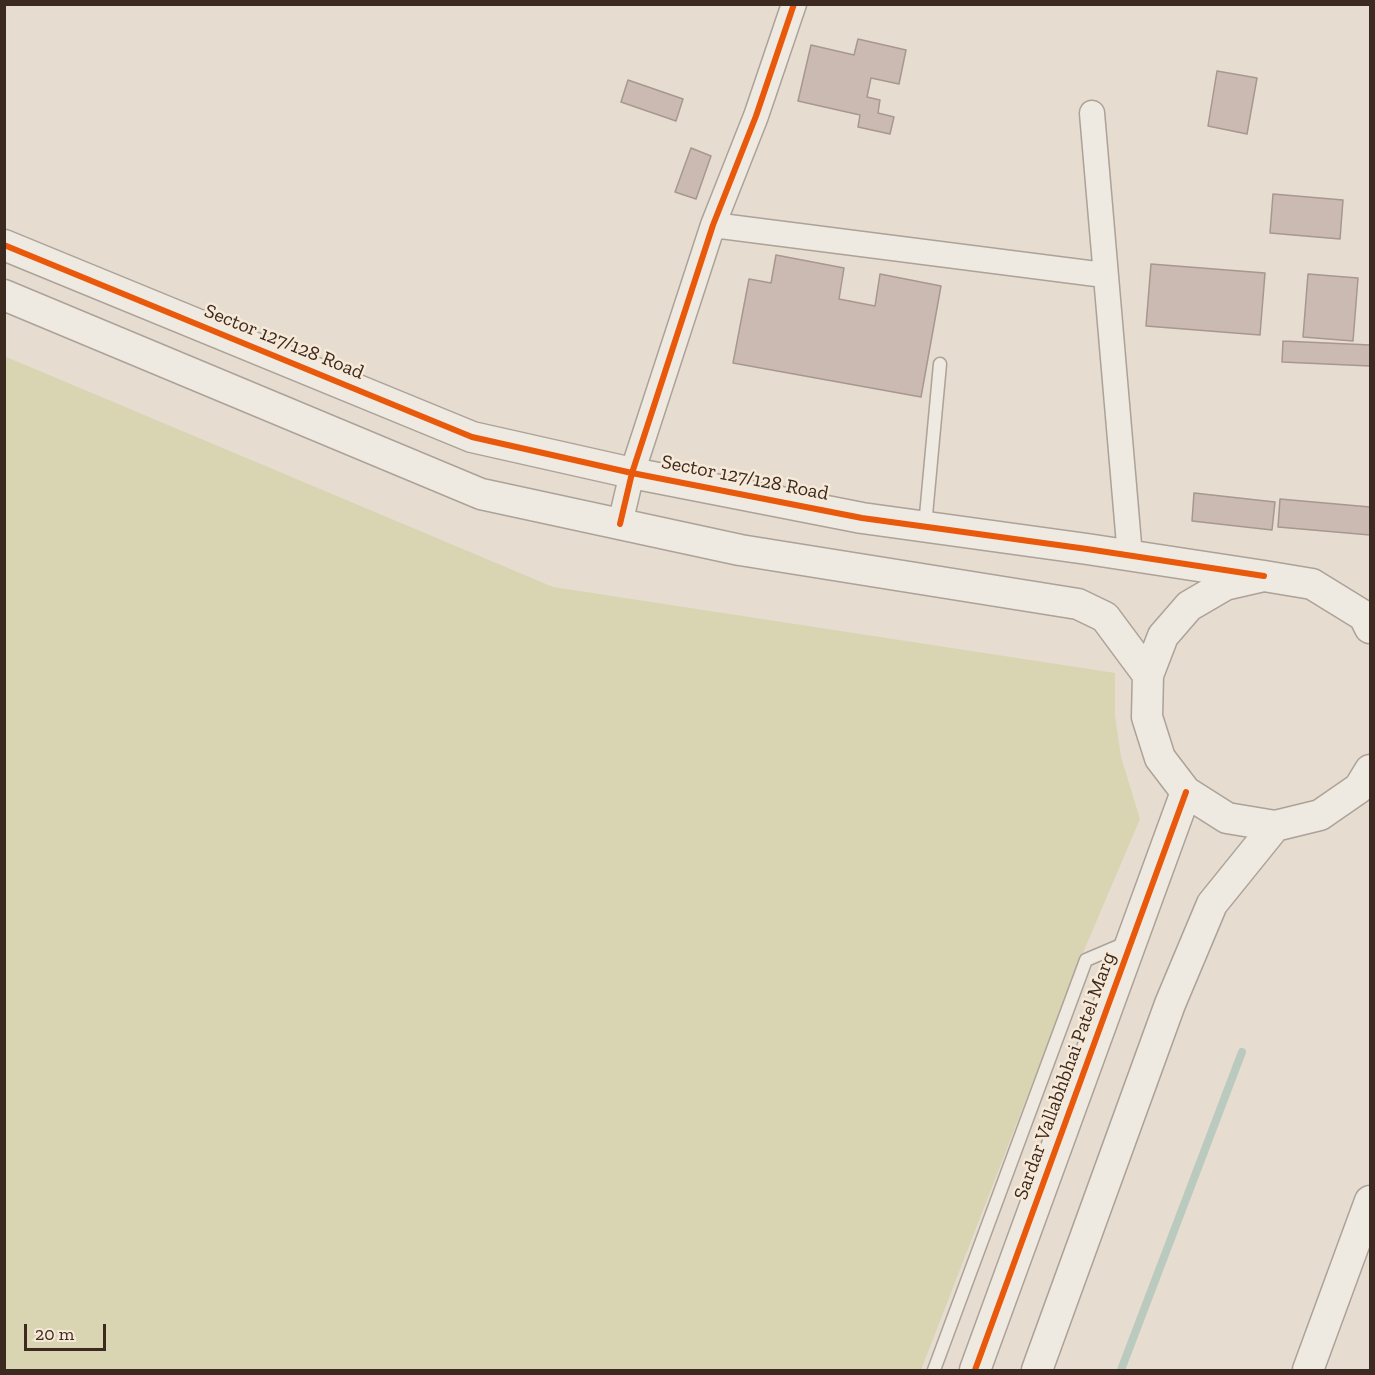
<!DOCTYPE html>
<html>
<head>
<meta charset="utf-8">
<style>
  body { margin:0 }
  #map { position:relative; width:1375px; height:1375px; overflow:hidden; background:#e6dcd0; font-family:"Zilla Slab",serif }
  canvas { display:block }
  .frame { position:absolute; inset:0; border:6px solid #3c291f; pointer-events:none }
  .scale { position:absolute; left:24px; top:1324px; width:82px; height:27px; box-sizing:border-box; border:3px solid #3c291f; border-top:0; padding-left:8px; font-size:18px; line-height:21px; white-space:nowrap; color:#3c291f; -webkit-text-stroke:4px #f7e9d7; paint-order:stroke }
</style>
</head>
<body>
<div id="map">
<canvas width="1375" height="1375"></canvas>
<div class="frame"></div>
<div class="scale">20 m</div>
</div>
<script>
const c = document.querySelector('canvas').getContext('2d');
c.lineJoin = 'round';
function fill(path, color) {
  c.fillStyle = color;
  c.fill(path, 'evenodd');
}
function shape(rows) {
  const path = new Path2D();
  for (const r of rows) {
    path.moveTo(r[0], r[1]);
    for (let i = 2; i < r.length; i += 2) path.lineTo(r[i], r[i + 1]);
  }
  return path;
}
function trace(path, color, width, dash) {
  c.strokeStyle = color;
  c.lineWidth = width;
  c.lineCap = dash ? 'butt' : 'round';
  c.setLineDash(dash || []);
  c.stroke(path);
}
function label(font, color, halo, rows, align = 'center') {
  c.font = font + ' "Zilla Slab",serif';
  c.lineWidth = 5;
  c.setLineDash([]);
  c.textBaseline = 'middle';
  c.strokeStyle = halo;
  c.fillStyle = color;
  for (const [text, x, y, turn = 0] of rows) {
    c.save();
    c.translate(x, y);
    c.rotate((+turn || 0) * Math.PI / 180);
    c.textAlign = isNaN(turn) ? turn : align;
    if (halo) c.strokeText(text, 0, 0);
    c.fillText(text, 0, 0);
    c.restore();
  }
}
fill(shape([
  [4,356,553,587,1115,673,1115,716,1121,757,1140,819,1082,955,921,1370,5,1370]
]), '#d9d4b2');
trace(shape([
  [1121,1370,1242,1052]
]), '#bbcabe', 8);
const building = shape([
  [858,39,906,50,899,84,871,78,867,97,880,100,878,113,894,117,890,134,858,127,860,115,798,101,811,45,854,55,858,39],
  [1217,71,1257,78,1247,134,1208,126,1217,71],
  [628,80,683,99,676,121,621,102,628,80],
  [691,148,711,156,696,199,675,192,691,148],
  [1273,194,1343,200,1340,239,1270,233,1273,194],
  [776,255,844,268,839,299,875,306,880,274,941,286,921,397,733,363,749,279,771,283,776,255],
  [1151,264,1265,273,1260,335,1146,326,1151,264],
  [1308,274,1358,278,1353,341,1303,337,1308,274],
  [1283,341,1370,345,1370,366,1282,362,1283,341],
  [1194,493,1275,502,1272,530,1192,521,1194,493],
  [1280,499,1370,507,1370,535,1278,527,1280,499]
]);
fill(building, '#cabab1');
trace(building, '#a7978f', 1.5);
const service = shape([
  [925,526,940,364],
  [934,1370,1086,960,1126,943]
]);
const minor = shape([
  [1092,113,1130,556],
  [713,225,1104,275],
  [620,524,632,473,713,225,756,116,794,4]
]);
const tertiary = shape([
  [4,245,472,437,632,473,862,518,1087,549,1264,576],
  [4,295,481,494,740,550,1078,604,1105,617,1148,675],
  [1370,628,1364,616,1312,584,1264,576,1225,585,1189,606,1163,636,1148,675,1147,717,1160,758,1186,792,1227,818,1275,826,1320,815,1359,788,1370,770],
  [975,1370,1186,792],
  [1037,1370,1170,1004,1212,904,1275,826],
  [1308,1370,1370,1201]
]);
trace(service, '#aca298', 15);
trace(minor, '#aca298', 27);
trace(tertiary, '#aca298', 33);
trace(service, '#eee9e1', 12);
trace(minor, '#eee9e1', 24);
trace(tertiary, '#eee9e1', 30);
trace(shape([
  [4,245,472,437,632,473,862,518,1087,549,1264,576],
  [620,524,632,473,713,225,756,116,794,4],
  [975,1370,1186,792]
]), '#e8590c', 6);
label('20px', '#3c291f', '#f7e9d7', [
  ["Sector 127/128 Road",284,342,22],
  ["Sector 127/128 Road",745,478,11],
  ["Sardar Vallabhbhai Patel Marg",1065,1076,-70]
]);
</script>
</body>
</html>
